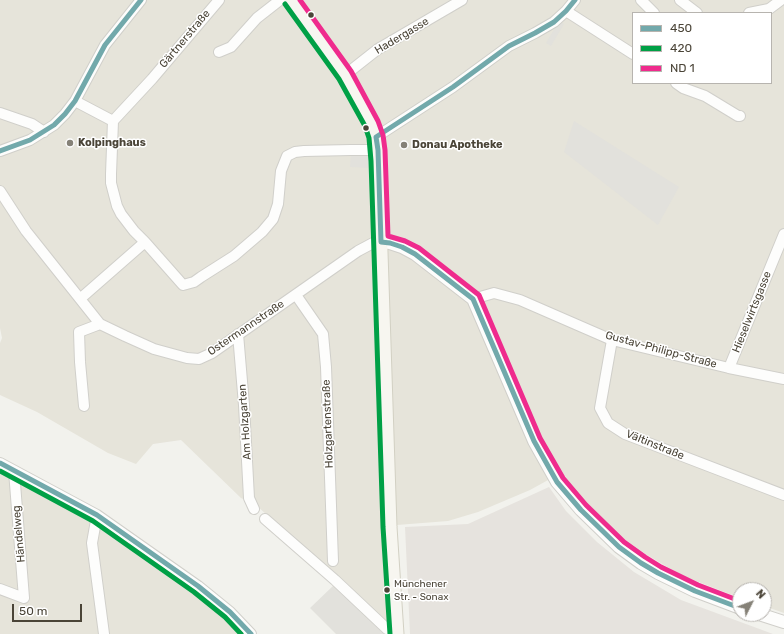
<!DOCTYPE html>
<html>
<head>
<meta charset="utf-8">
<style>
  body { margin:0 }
  #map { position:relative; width:784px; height:634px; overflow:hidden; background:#f2f2ed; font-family:Rubik,sans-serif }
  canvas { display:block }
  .legend { position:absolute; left:632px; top:12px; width:140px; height:72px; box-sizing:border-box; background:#fff; border:1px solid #b7b4af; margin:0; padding:5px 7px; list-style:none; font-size:12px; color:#4a4437 }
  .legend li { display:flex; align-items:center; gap:8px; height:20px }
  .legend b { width:20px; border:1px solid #b7b4af }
  .north { position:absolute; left:732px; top:582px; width:40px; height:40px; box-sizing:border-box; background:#fff; border:1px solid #b7b4af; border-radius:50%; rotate:48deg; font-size:11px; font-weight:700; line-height:16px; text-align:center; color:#4a4437 }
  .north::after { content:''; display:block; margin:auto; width:14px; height:18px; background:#858177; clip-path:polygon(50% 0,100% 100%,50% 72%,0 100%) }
  .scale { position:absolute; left:12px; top:604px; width:70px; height:18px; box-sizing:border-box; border:2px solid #4a4437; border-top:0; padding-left:5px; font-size:12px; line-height:14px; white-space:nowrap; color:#4a4437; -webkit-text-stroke:3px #fff; paint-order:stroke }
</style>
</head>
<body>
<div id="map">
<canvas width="784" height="634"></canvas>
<ul class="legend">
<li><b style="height:5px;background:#72a9ab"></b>450</li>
<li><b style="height:5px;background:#00a046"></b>420</li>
<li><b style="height:5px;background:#ef2b8d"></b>ND 1</li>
</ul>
<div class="north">N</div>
<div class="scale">50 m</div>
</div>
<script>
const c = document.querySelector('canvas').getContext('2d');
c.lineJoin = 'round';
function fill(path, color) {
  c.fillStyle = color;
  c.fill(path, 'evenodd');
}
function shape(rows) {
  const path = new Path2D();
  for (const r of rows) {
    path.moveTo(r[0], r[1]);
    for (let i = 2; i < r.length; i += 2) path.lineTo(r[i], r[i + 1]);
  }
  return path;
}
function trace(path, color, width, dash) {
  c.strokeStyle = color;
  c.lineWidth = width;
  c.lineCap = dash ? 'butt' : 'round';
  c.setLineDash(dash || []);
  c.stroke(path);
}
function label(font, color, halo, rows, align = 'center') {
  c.font = font + ' Rubik,sans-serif';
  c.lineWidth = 3;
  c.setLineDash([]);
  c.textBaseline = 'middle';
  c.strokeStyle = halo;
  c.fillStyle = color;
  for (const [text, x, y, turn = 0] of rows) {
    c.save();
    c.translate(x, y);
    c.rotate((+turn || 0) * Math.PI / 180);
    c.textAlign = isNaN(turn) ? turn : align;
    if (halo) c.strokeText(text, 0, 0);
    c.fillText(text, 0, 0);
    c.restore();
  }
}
fill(shape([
  [0,0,784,0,784,613,764,606,764,590,740,590,740,598,683,576,647,555,621,537,582,498,559,474,530,490,478,512,448,521,384,526,388,596,388,624,367,604,257,506,241,498,181,440,153,444,136,464,108,453,37,412,0,395,0,343,2,338,0,328],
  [633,13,771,13,771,83,633,83],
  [0,468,32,484,89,518,147,556,208,601,243,634,0,634]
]), '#e6e4da');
fill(shape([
  [549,487,566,511,597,542,634,572,681,600,773,634,410,634,405,527,468,524]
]), '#e6e3de');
fill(shape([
  [559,21,564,24,551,46,546,43],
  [574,121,679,187,658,225,564,152],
  [351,150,370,151,368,168,350,167],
  [334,585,384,634,336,634,310,608]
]), '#e2e1dc');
const minor = shape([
  [641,0,654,13],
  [680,0,697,13],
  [566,11,633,54],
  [749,13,769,9,781,0],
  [219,52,231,47,257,18,280,0],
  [345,75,378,49,462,0],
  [676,83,683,88,705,96,738,116,740,116],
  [75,101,113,121],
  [0,113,32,124,44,132],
  [113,121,111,174,111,183,117,206,121,214,134,231,145,242,183,285,194,282,201,277,234,256,262,232,273,219,278,204,281,171,287,156,295,152,304,151,351,150,378,150],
  [113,121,152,79,219,0],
  [376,137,453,87,509,46,535,33,554,22,566,11,575,0],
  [0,151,30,140,54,125,65,114,75,101,105,45,141,0],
  [0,191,26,231,100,324,125,336,154,349,187,358,199,359,212,353,358,251,373,243,381,242],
  [296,295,323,334,326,367,333,561],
  [81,298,145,242],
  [473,299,494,293,520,300,612,340,729,368,784,379],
  [238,334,244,405,249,498,254,509],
  [612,340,600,408,608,423,625,434,784,495],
  [729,368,784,234],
  [84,406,80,362,79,332,100,324],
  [0,463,97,515,198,586,230,612,251,634],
  [97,515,92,543,104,634],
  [265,519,335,580,387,629,397,634],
  [0,589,24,598,14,471]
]);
const tertiary = shape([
  [381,242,390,243,402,247,415,254,473,299,534,441,557,482,581,510,619,547,641,563,658,573,695,591,740,608],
  [759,614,784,622]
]);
const secondary = shape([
  [291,0,345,75,371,123,376,137,378,161,390,527,397,634]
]);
trace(minor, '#d0cfca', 12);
trace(tertiary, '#d0cfca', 14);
trace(secondary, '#d2d0c3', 15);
trace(minor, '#fdfdfc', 10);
trace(tertiary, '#fdfdfc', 12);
trace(secondary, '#f7f6f0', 13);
trace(shape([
  [575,0,566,11,554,22,535,33,509,46,453,87,376,137,378,150,381,242,390,243,402,247,415,254,473,299,534,441,557,482,581,510,619,547,641,563,658,573,695,591,740,608],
  [0,151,30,140,54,125,65,114,75,101,105,45,141,0],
  [0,463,97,515,198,586,230,612,251,634]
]), '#72a9ab', 5);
trace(shape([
  [285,4,339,79,365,126,369,138,371,161,383,527,390,634],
  [0,471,93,521,194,592,225,617,241,634]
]), '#00a046', 5);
trace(shape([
  [300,0,351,71,378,121,383,135,385,150,388,236,405,241,419,248,479,295,540,438,563,478,586,505,624,542,645,557,661,567,698,585,740,601]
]), '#ef2b8d', 5);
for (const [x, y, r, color] of [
  [311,15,3.5,"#4a4437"],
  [366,128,3.5,"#4a4437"],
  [70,143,4,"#858177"],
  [404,145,4,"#858177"],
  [387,590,3.5,"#4a4437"]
]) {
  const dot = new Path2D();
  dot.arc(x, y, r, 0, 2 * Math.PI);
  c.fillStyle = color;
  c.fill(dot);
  trace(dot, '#fff', 1.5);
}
label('10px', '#4a4437', '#fff', [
  ["Münchener",394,584],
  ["Str. - Sonax",394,597]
], 'left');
label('11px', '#4a4437', '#fff', [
  ["Hadergasse",402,36,-31],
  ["Gärtnerstraße",185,39,-50],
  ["Hieselwirtsgasse",752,312,-68],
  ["Ostermannstraße",246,328,-34],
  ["Gustav-Philipp-Straße",661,350,15],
  ["Am Holzgarten",245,422,-94],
  ["Holzgartenstraße",328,424,-92],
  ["Vältinstraße",655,445,22],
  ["Händelweg",19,534,-95]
]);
label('bold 11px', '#4a4437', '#fff', [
  ["Kolpinghaus",78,143],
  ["Donau Apotheke",412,145]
], 'left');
</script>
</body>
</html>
